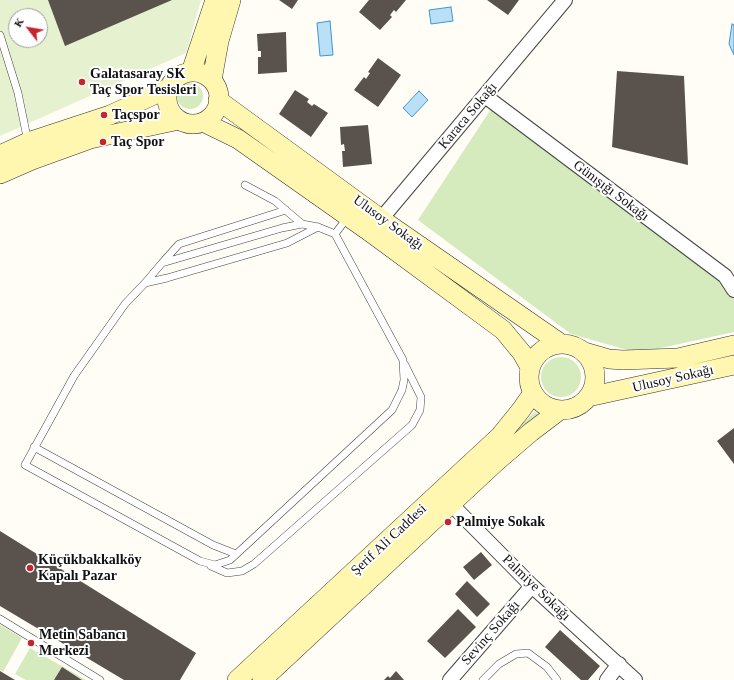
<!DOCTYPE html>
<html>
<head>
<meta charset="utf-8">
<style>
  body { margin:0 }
  #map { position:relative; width:734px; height:680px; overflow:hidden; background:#fffdf5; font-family:"Times New Roman",serif }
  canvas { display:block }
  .north { position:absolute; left:8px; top:8px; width:40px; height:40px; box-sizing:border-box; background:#fff; border:1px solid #a0a0a0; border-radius:50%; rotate:301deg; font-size:11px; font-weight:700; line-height:16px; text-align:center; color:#111 }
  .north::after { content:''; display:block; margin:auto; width:14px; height:18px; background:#c4262e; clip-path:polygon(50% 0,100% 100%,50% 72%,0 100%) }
</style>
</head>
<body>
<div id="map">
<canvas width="734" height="680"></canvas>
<div class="north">K</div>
</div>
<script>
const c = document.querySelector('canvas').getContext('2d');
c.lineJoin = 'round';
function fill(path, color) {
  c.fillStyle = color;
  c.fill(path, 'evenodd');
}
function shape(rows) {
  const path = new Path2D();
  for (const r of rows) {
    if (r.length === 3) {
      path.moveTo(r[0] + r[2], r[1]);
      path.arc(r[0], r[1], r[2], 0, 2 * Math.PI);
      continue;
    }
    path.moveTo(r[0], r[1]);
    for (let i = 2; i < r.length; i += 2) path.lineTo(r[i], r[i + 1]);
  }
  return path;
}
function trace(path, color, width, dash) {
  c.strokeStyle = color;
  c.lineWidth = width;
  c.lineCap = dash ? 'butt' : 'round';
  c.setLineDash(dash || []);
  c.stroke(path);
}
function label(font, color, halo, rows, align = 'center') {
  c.font = font + ' "Times New Roman",serif';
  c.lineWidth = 4;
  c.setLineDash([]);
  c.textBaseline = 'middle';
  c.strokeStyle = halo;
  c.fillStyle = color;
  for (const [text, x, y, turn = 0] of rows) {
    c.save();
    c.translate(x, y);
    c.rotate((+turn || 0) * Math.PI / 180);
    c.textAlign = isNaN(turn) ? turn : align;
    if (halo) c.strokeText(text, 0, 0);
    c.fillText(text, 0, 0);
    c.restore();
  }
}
fill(shape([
  [190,96,13],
  [495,103,734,288,734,332,638,353,571,334,418,220],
  [561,377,20],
  [535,412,538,415,458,489,455,485],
  [0,625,22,638,3,672,0,670],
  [30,648,86,680,26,680,15,674]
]), '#d5ebbd');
fill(shape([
  [0,0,201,0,186,53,0,136],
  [16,16,40,16,40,40,16,40]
]), '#e6f2cf');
const water = shape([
  [451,7,453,21,431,24,429,10,451,7],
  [330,21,333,55,320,56,317,23,330,21],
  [732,24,734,25,734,55,729,44,732,24],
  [419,91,428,100,412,117,403,108,419,91]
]);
fill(water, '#b9e0f7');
trace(water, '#3f96cf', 1);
fill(shape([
  [48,0,172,0,65,46],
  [279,0,298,0,292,9],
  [369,0,406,0,396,12,394,10,390,15,392,17,380,30,359,12],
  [487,0,519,0,508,15],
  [286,32,287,72,258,74,258,57,261,57,261,51,258,51,257,34],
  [378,58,401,75,378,107,354,90,364,77,366,79,370,73,368,72],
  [617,71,684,76,688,165,612,147],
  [295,90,309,99,307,102,312,106,314,104,328,113,311,137,279,114],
  [368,125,372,164,343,167,342,151,345,151,344,144,341,145,340,127],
  [734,428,734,464,717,441],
  [0,531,196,653,180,680,124,680,0,606],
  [481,552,492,565,474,580,463,567],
  [467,581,490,604,477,617,455,594],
  [458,609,476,627,445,658,427,641],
  [560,630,600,666,588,680,581,680,545,647],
  [62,667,82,680,54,680],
  [0,671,15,680,0,680],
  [396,671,404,680,384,680,388,676,390,678]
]), '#5a524d');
const lane = shape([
  [0,35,18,93,28,142],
  [245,185,275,201,302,224,318,227,335,234],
  [318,227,287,243,167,278,145,283,125,304,74,376,25,465,200,561,215,565,230,560,392,410,402,390,404,380,403,360,335,234,347,218],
  [162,263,179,244,286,210],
  [145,283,162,263,282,228,302,224],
  [34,447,213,545,236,554],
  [211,566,227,573,242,571,254,564,412,425,420,410,421,397,405,365],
  [0,619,100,680],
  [483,680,499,664,516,654,528,653,547,667,557,680]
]);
const street = shape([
  [485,96,725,276,734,290],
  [376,225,565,0],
  [445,498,532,586,635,680],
  [450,680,532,586],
  [607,680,619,664]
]);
const secondary = shape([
  [191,72,215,0],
  [193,98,26],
  [212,80,219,41,231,0],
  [218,100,381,219,560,343],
  [203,122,238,139,370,232,503,330,522,353,530,367],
  [0,155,28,142,110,115,169,88],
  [0,174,32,160,90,139,179,120],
  [562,377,33],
  [585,352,609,359,623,360,678,358,734,345],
  [588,397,734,365],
  [237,680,500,436,521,410,533,393],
  [262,680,496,462,531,432,560,410]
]);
trace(lane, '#444', 8);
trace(street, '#444', 16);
trace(secondary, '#333', 20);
trace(lane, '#fff', 7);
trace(street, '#fff', 14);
trace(secondary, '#fff6b0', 19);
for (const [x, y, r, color] of [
  [82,82,4,"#c4262e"],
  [104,115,4,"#c4262e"],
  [103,142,4,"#c4262e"],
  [448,522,4,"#c4262e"],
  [30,568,4,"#c4262e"],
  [31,643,4,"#c4262e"]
]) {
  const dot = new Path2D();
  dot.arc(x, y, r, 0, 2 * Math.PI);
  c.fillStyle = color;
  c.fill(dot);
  trace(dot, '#fff', 1.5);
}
label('bold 14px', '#111', '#fff', [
  ["Galatasaray SK",90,74],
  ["Taç Spor Tesisleri",90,90],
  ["Taçspor",112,115],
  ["Taç Spor",111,142],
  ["Palmiye Sokak",456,522],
  ["Küçükbakkalköy",38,560],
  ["Kapalı Pazar",38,576],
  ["Metin Sabancı",39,635],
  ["Merkezi",39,651]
], 'left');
label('14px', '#111', '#fff', [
  ["Karaca Sokağı",468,116,-50],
  ["Günışığı Sokağı",611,191,37],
  ["Ulusoy Sokağı",388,223,36],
  ["Ulusoy Sokağı",673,379,-13],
  ["Şerif Ali Caddesi",389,540,-43],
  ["Palmiye Sokağı",536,588,44],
  ["Sevinç Sokağı",491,633,-49]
]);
</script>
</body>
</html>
